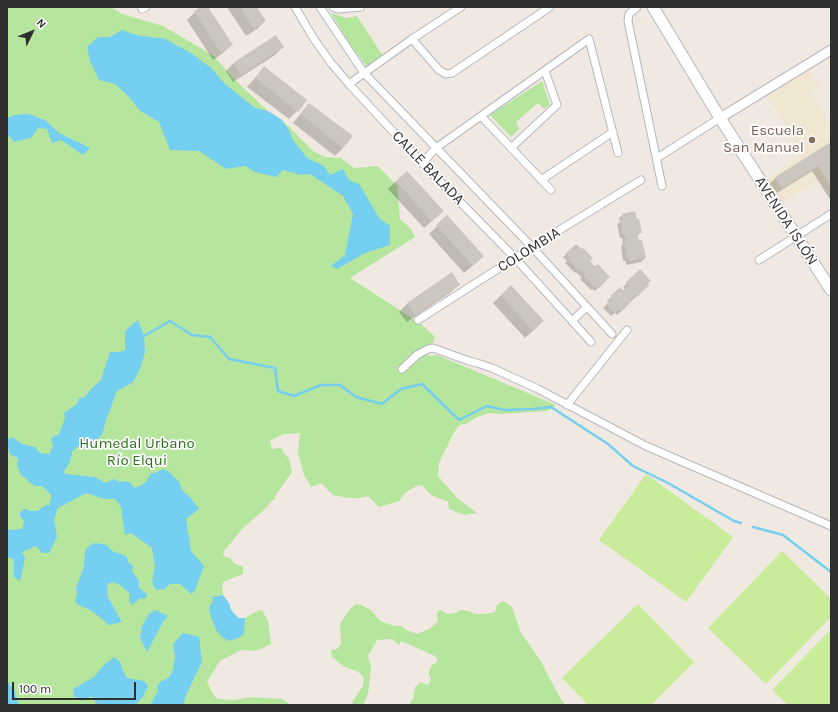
<!DOCTYPE html>
<html>
<head>
<meta charset="utf-8">
<style>
  body { margin:0 }
  #map { position:relative; width:838px; height:712px; overflow:hidden; background:#efe9e1; font-family:Karla,sans-serif }
  canvas { display:block }
  .frame { position:absolute; inset:0; border:8px solid #2e2e2e; pointer-events:none }
  .north { position:absolute; left:12px; top:12px; width:40px; height:40px; -webkit-text-stroke:3px #fff; paint-order:stroke; rotate:47deg; font-size:11px; font-weight:700; line-height:16px; text-align:center; color:#2e2e2e }
  .north::after { content:''; display:block; margin:auto; width:14px; height:18px; background:#2e2e2e; clip-path:polygon(50% 0,100% 100%,50% 72%,0 100%) }
  .scale { position:absolute; left:12px; top:682px; width:124px; height:18px; box-sizing:border-box; border:2px solid #2e2e2e; border-top:0; padding-left:5px; font-size:12px; line-height:14px; white-space:nowrap; color:#2e2e2e; -webkit-text-stroke:3px #fff; paint-order:stroke }
</style>
</head>
<body>
<div id="map">
<canvas width="838" height="712"></canvas>
<div class="frame"></div>
<div class="north">N</div>
<div class="scale">100 m</div>
</div>
<script>
const c = document.querySelector('canvas').getContext('2d');
c.lineJoin = 'round';
function fill(path, color) {
  c.fillStyle = color;
  c.fill(path, 'evenodd');
}
function shape(rows) {
  const path = new Path2D();
  for (const r of rows) {
    path.moveTo(r[0], r[1]);
    for (let i = 2; i < r.length; i += 2) path.lineTo(r[i], r[i + 1]);
  }
  return path;
}
function trace(path, color, width, dash) {
  c.strokeStyle = color;
  c.lineWidth = width;
  c.lineCap = dash ? 'butt' : 'round';
  c.setLineDash(dash || []);
  c.stroke(path);
}
function label(font, color, halo, rows, align = 'center') {
  c.font = font + ' Karla,sans-serif';
  c.lineWidth = 3.5;
  c.setLineDash([]);
  c.textBaseline = 'middle';
  c.strokeStyle = halo;
  c.fillStyle = color;
  for (const [text, x, y, turn = 0] of rows) {
    c.save();
    c.translate(x, y);
    c.rotate((+turn || 0) * Math.PI / 180);
    c.textAlign = isNaN(turn) ? turn : align;
    if (halo) c.strokeText(text, 0, 0);
    c.fillText(text, 0, 0);
    c.restore();
  }
}
fill(shape([
  [807,67,820,86,810,93,831,125,831,197,819,180,782,203,767,179,803,154,765,94]
]), '#f0e6d1');
fill(shape([
  [7,7,111,7,122,14,163,26,214,56,233,78,268,111,265,110,289,130,282,120,313,151,325,157,341,158,354,168,378,166,397,186,400,219,411,229,415,237,350,278,421,324,435,337,428,356,437,355,556,405,547,411,500,414,488,413,475,418,466,424,459,425,453,434,439,463,438,476,457,498,477,513,464,515,449,509,448,502,431,495,422,485,416,486,405,493,399,501,379,507,368,496,359,498,348,498,333,495,321,483,311,487,304,475,298,453,300,433,284,434,275,438,270,441,272,449,279,448,283,449,283,452,289,459,292,472,275,496,275,499,272,500,267,507,242,529,225,550,223,553,225,557,230,558,235,564,243,566,243,574,223,582,222,585,223,595,229,608,240,619,245,620,245,618,255,612,262,610,268,621,271,644,256,651,241,650,220,661,207,682,214,696,218,699,235,700,250,697,282,699,291,705,7,705],
  [331,13,346,18,357,16,383,56,367,67,349,43],
  [542,81,550,105,544,109,538,103,516,122,519,129,511,137,490,115],
  [503,601,512,607,521,633,540,660,558,694,565,705,409,705,413,698,415,687,421,682,427,685,429,684,431,678,429,676,429,671,432,665,437,662,437,658,435,656,406,643,401,641,399,645,392,639,377,640,368,656,371,668,368,694,363,705,354,705,352,702,363,686,364,677,357,671,344,667,337,661,332,657,331,651,332,649,335,650,338,648,341,644,340,624,349,610,356,604,361,605,371,610,380,621,394,626,402,626,404,629,417,634,431,628,438,621,437,613,440,610,448,614,456,613,460,610,468,611,475,614,487,614,495,612,497,605]
]), '#b6e59e');
fill(shape([
  [646,474,733,537,686,602,599,540],
  [782,551,831,599,831,617,766,684,708,628],
  [638,604,694,662,651,705,588,705,562,678],
  [831,629,831,705,788,705,772,690]
]), '#c9ec9a');
fill(shape([
  [122,30,136,35,165,39,191,53,211,68,225,84,255,108,268,111,282,120,289,130,293,140,307,158,324,166,330,175,343,169,349,180,360,185,379,218,390,226,390,245,365,253,337,269,331,266,345,255,353,214,343,196,310,174,300,175,283,170,276,177,255,172,245,166,226,169,199,151,170,150,159,122,139,110,129,97,115,84,99,80,90,61,87,47,98,37,110,37],
  [28,114,45,120,59,133,90,148,83,155,61,140,52,143,47,129,38,128,31,138,14,142,7,133,7,118,15,115],
  [138,320,144,336,145,352,140,369,133,382,117,391,106,420,102,435,88,447,77,447,72,452,70,462,64,471,65,474,95,477,105,483,114,479,119,482,128,481,135,488,145,483,151,473,155,473,163,469,168,471,179,482,182,490,190,497,199,509,186,519,191,551,204,566,195,590,191,594,180,584,170,584,164,589,156,590,152,582,155,567,152,548,131,533,125,535,121,507,115,499,104,499,86,493,58,508,54,519,57,537,49,553,42,553,36,546,22,552,25,558,20,581,14,577,14,559,7,557,7,529,12,530,22,529,24,521,20,516,20,512,23,510,23,508,30,511,37,511,46,505,50,506,50,502,51,499,51,495,42,486,34,486,33,484,29,483,28,480,21,475,17,465,18,458,11,455,9,452,7,440,12,437,22,444,35,447,40,453,49,454,53,446,51,438,59,434,65,418,64,413,77,404,79,398,85,397,91,389,101,380,110,352,119,352,125,350,125,331],
  [95,543,107,545,112,551,126,556,129,563,133,566,132,571,139,581,139,588,147,594,146,598,143,599,140,598,135,603,132,605,129,601,129,593,120,585,112,582,108,584,107,592,108,597,122,622,109,625,92,611,77,604,75,601,77,594,76,588,84,567,85,551,89,546],
  [223,595,229,603,231,610,238,618,245,618,244,634,238,638,229,641,222,637,216,630,211,617,209,607,213,601,212,597],
  [155,610,168,616,163,622,147,652,140,638,142,626,149,614],
  [183,633,199,637,202,662,186,695,184,702,183,705,150,705,158,691,157,687,160,682,168,678,172,673,175,658,173,644],
  [114,657,120,662,123,671,127,678,144,681,148,686,142,698,135,705,101,705,96,703,92,696,81,701,74,696,73,689,94,677,103,666],
  [7,681,15,691,19,705,7,705]
]), '#75cff0');
fill(shape([
  [203,7,207,7,231,45,223,53,213,60,187,20,195,12],
  [227,7,256,7,265,21,257,29,246,36],
  [283,47,275,55,233,82,226,71,234,63],
  [264,68,297,111,289,119,247,87],
  [302,112,343,148,335,156,293,123],
  [831,143,831,197,829,198,812,171,777,193,770,183,776,178],
  [396,181,434,219,424,228,388,189],
  [623,215,641,232,637,236,645,258,641,262,626,265,626,261,623,261,621,246,623,244,622,238,620,238,617,224,620,222,619,218],
  [447,217,475,264,464,273,429,234],
  [576,245,588,261,609,277,595,291,592,289,591,290,580,279,582,278,576,272,575,273,565,263,567,261,563,257],
  [640,271,648,285,617,315,615,313,611,316,603,308,609,302,607,301,620,288,623,291,626,289,623,287],
  [452,274,459,284,451,292,407,322,399,312,407,304],
  [511,286,535,329,525,338,493,303]
]), '#0003');
trace(shape([
  [144,336,170,321,192,335,210,337,229,359,275,368,278,391,294,396,321,385,340,385,356,397,382,404,401,389,422,384,459,420,487,406,504,410,533,409,551,407,608,444,633,466,668,483,734,521,741,523],
  [753,527,783,535,831,572]
]), '#75cff0', 2.5);
fill(shape([
  [201,7,208,7,233,45,221,53,194,11],
  [240,7,257,7,266,21,254,29],
  [276,35,284,47,241,75,233,63],
  [264,66,307,100,298,112,255,78],
  [309,103,353,136,343,148,300,114],
  [831,142,831,187,818,166,782,189,775,177],
  [407,171,444,211,432,221,396,181],
  [635,211,637,219,639,219,642,233,637,233,639,241,642,240,646,258,630,261,629,258,627,258,624,241,627,241,625,235,623,235,620,219,623,219,622,214],
  [447,215,484,256,473,266,436,225],
  [576,244,582,249,583,248,593,258,590,261,595,266,598,264,610,277,599,288,597,286,595,287,583,275,585,273,581,269,579,270,568,259,570,257,566,253],
  [640,269,651,281,648,283,649,285,637,297,635,295,631,299,632,301,621,312,619,310,615,313,606,304,612,298,610,296,620,287,623,290,629,285,626,282],
  [452,272,460,285,415,315,407,303],
  [511,285,544,321,533,331,501,295]
]), '#cbc7bf');
const minor = shape([
  [295,7,314,39,331,63,349,84,422,163,515,258,591,342],
  [320,7,364,73,532,247,612,334],
  [333,7,338,9,361,7],
  [637,7,629,14,628,21,662,186],
  [142,9,146,7],
  [412,39,439,70,446,74,452,73,550,7],
  [349,84,412,39,461,7],
  [481,116,551,190],
  [511,148,557,105,545,71],
  [657,158,720,118],
  [422,163,436,148,589,39,618,153],
  [541,180,613,132],
  [759,260,831,214],
  [418,320,532,247,641,180],
  [572,321,587,307],
  [402,369,417,355,428,349,433,348,469,361,477,363,492,368,538,389,646,446,831,526],
  [567,405,627,330]
]);
const tertiary = shape([
  [720,118,831,50]
]);
const secondary = shape([
  [653,7,720,118,831,290]
]);
trace(minor, '#b4b7c1', 9);
trace(tertiary, '#b4b7c1', 11);
trace(secondary, '#b4b7c1', 13);
trace(minor, '#fff', 7);
trace(tertiary, '#fff', 9);
trace(secondary, '#fff', 11);
for (const [x, y, r, color] of [
  [812,140,4,"#8d6e63"]
]) {
  const dot = new Path2D();
  dot.arc(x, y, r, 0, 2 * Math.PI);
  c.fillStyle = color;
  c.fill(dot);
  trace(dot, '#fff', 1.5);
}
label('15px', '#785e54', '#fff', [
  ["Escuela",804,131],
  ["San Manuel",804,148]
], 'right');
label('15px', '#2e2e2e', '#fff', [
  ["CALLE BALADA",428,168,46],
  ["AVENIDA ISLÓN",786,221,57],
  ["COLOMBIA",529,250,-32]
]);
label('15px', '#2c6e1b', '#fff', [
  ["Humedal Urbano",137,444],
  ["Río Elqui",137,461]
]);
</script>
</body>
</html>
